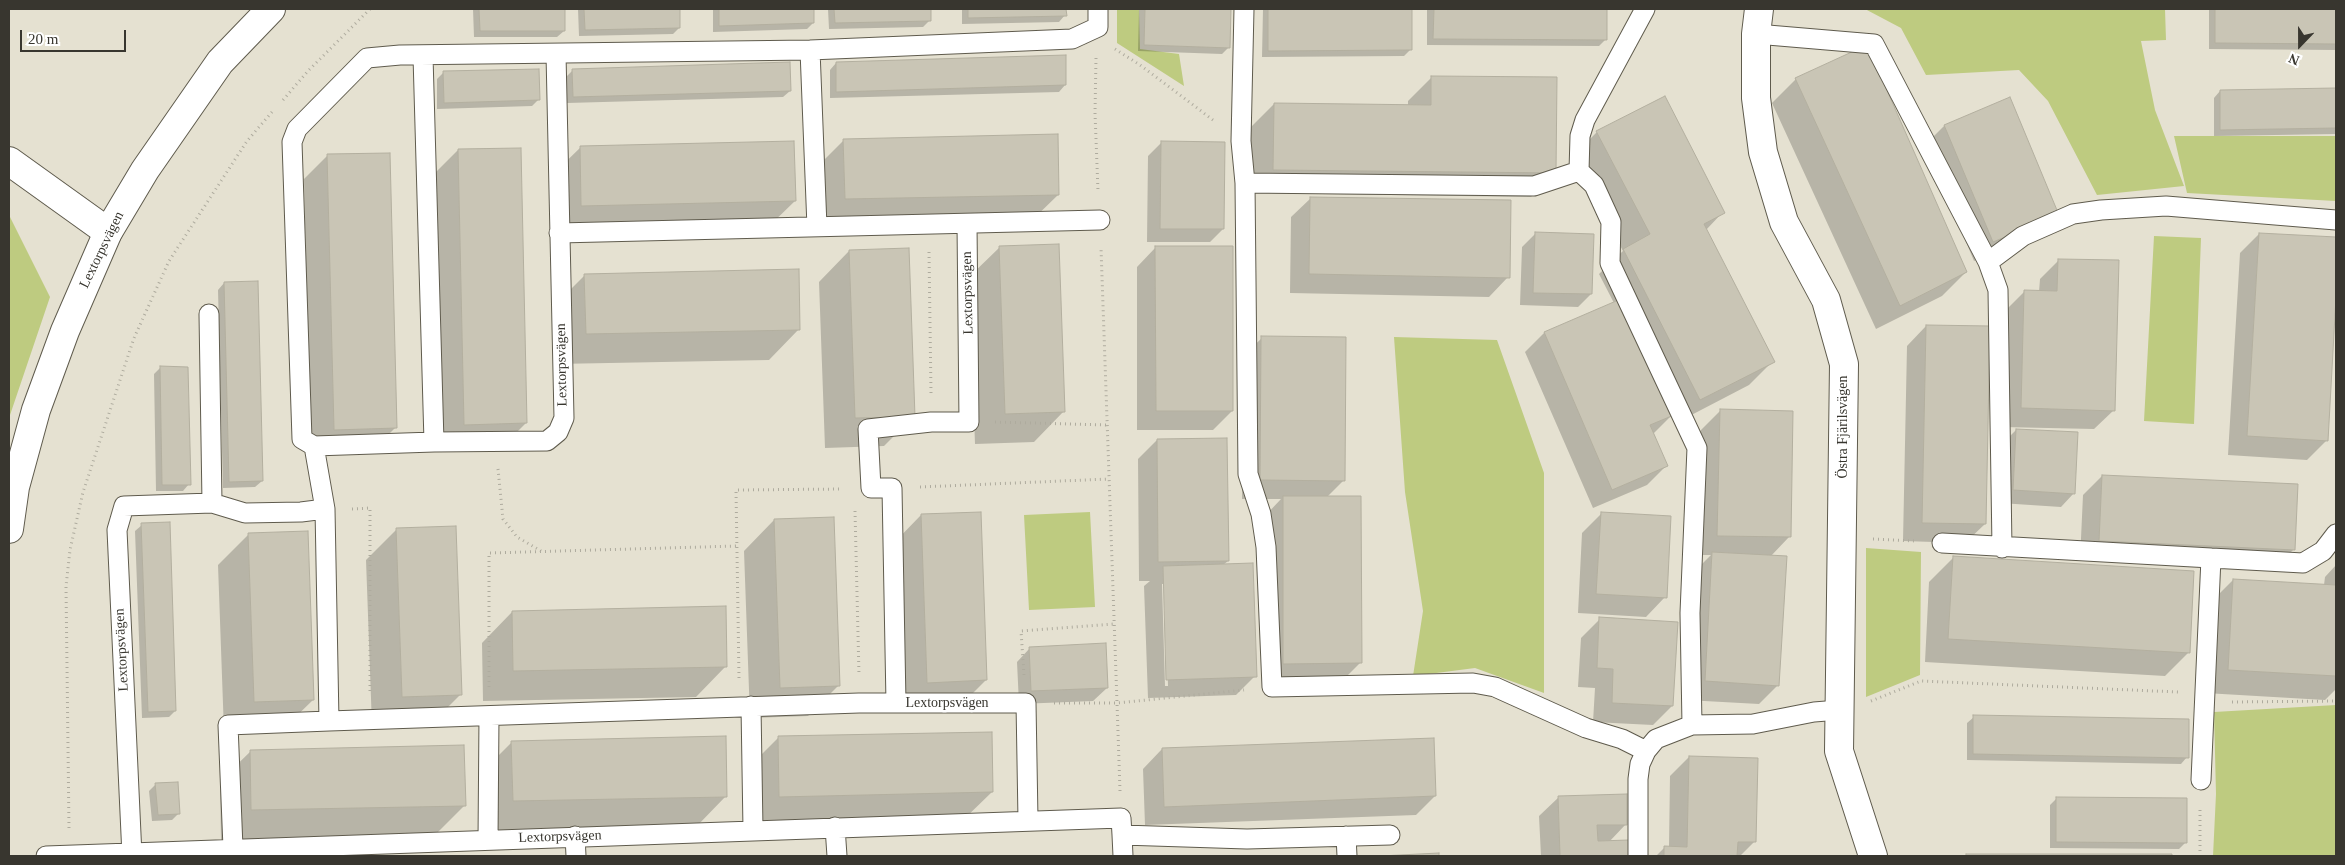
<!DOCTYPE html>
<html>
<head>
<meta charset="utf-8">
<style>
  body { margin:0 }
  #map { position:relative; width:2345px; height:865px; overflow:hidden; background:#e5e1d1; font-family:Georgia,serif }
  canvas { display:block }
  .frame { position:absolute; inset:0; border:10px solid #38362f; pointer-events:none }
  .north { position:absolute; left:2275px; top:20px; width:50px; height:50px; -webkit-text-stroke:4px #fff; paint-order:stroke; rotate:202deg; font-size:14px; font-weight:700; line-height:20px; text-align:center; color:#38362f }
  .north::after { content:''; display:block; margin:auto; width:18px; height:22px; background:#38362f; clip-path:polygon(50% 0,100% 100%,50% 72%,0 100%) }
  .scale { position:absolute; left:20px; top:30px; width:106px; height:22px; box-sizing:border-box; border:2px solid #38362f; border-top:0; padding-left:6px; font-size:15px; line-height:18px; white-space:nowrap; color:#38362f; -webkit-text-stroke:4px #fff; paint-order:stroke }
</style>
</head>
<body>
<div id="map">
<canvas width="2345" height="865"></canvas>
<div class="frame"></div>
<div class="north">N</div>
<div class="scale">20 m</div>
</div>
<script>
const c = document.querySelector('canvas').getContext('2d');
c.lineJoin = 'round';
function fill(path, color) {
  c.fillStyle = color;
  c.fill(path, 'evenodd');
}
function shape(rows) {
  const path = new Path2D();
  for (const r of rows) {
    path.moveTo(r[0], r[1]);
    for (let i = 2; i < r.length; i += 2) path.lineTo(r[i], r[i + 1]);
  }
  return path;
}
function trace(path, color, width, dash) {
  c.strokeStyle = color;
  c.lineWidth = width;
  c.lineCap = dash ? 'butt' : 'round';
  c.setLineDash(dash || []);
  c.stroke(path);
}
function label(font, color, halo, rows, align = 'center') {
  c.font = font + ' Georgia,serif';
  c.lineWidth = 4.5;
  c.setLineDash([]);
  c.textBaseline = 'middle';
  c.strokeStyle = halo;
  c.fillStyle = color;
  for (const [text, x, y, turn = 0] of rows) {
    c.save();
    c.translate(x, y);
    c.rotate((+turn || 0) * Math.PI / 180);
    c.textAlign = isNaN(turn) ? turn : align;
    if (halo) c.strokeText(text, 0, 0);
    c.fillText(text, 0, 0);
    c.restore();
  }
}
fill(shape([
  [1117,9,1139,9,1140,49,1179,54,1184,86,1117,43],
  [1865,9,2165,9,2166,40,2141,41,2155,110,2184,186,2097,195,2048,101,2019,70,1926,75,1901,28],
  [2174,136,2336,136,2336,201,2187,193],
  [9,215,50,297,9,418],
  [2154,236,2201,238,2194,424,2144,421],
  [1394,337,1497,340,1544,473,1544,693,1475,668,1413,676,1423,611,1405,492],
  [1090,512,1095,607,1029,610,1024,515],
  [1866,548,1921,552,1920,675,1866,697],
  [2336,705,2336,856,2213,856,2216,794,2214,712]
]), '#becb80');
fill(shape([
  [473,9,564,9,564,31,557,37,474,37],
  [578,9,679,9,679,28,673,34,579,36],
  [713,9,813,9,813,23,807,29,713,32],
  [828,9,930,9,930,20,923,27,829,29],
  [962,9,1065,9,1065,15,1059,22,962,24],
  [1139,9,1230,9,1229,47,1222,54,1138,51],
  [1263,9,1411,9,1411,49,1404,56,1262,57],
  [1427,9,1606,9,1606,39,1599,46,1427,45],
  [2209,9,2336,9,2336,50,2209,49],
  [836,63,1065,85,1059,92,830,98,830,70],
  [573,70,790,91,783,97,567,103,566,77],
  [443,73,539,99,532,106,437,109,437,79],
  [1432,77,1555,173,1531,197,1250,193,1250,128,1274,104,1408,106,1408,101],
  [1796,79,1966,272,1942,296,1876,329,1772,103],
  [2336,90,2336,134,2214,136,2214,98,2220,91],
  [2009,99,2039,234,1974,261,1925,145,1944,126],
  [1597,132,1723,212,1706,230,1773,361,1749,385,1676,423,1672,415,1653,434,1666,466,1647,485,1593,508,1525,352,1544,333,1614,303,1599,274,1623,251,1573,156],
  [844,140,1058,195,1027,225,815,229,813,171],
  [1161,143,1223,229,1210,242,1147,242,1148,156],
  [581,147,795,201,764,231,551,236,550,177],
  [458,150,526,423,502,447,441,448,434,174],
  [328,155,395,428,371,452,310,453,304,179],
  [1311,198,1508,277,1489,297,1290,293,1291,217],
  [1535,234,1591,294,1578,307,1520,305,1522,247],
  [2259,234,2336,238,2336,276,2327,440,2307,460,2228,455,2240,253],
  [1000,247,1064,411,1034,442,975,444,969,277],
  [1156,247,1232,411,1213,430,1137,430,1137,267],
  [849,251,914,416,884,446,825,448,819,282],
  [2059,260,2114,410,2094,429,2002,427,2005,311,2025,291,2039,292,2040,279],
  [585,275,799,329,769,360,556,364,554,306],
  [224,283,262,481,255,487,223,488,218,290],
  [1926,326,1985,524,1965,543,1903,541,1907,346],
  [1262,338,1344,480,1327,497,1360,663,1341,682,1265,682,1264,517,1281,499,1242,499,1242,357],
  [160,368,189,484,183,491,156,491,154,374],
  [1720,411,1789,537,1770,557,1778,685,1759,704,1686,700,1694,572,1711,555,1699,555,1701,430],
  [2016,430,2074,493,2061,507,2000,503,2003,443],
  [1157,440,1228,561,1223,565,1255,676,1236,695,1148,698,1144,586,1150,581,1139,581,1138,459],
  [1162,584,1165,584,1168,686,1165,686],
  [2102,476,2293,550,2274,569,2080,560,2083,495],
  [1601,514,1665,597,1646,617,1578,613,1582,533],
  [921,515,986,680,956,710,897,713,891,546],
  [774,520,839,685,808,716,750,718,744,551],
  [142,525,175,711,169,717,142,718,135,531],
  [396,530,461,694,430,725,372,726,366,560],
  [248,535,313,700,282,730,224,732,218,565],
  [1953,558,2189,652,2165,676,1925,662,1929,582],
  [2336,565,2336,689,2325,700,2205,693,2209,604,2233,580,2324,585,2325,577],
  [512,612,726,666,696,697,483,701,482,643],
  [1600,619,1672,706,1653,725,1593,722,1595,688,1578,687,1581,638],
  [1030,648,1107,688,1093,701,1019,704,1017,662],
  [1974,717,2187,757,2181,764,1967,760,1967,723],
  [778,738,992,792,961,822,749,827,748,768],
  [512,742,726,796,696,827,483,831,481,773],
  [1162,749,1435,796,1416,815,1145,825,1143,769],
  [251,751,465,805,434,836,221,840,220,781],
  [1689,757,1754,842,1740,856,1656,856,1665,847,1669,847,1670,776],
  [156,784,179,813,172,820,152,821,149,791],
  [1559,797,1626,824,1609,842,1627,841,1628,856,1541,856,1539,816],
  [2056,799,2186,842,2179,849,2050,848,2050,805],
  [1966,855,2171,855,2171,856,1965,856]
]), '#0003');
const building = shape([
  [479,9,565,9,565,31,480,31,479,9],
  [584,9,680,9,680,28,585,30,584,9],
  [719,9,814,9,814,23,719,26,719,9],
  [834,9,931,9,931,21,835,23,834,9],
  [968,9,1066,9,1067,16,968,18,968,9],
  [1145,9,1231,9,1230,48,1144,45,1145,9],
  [1268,9,1412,9,1412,50,1268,51,1268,9],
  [1434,9,1607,9,1607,40,1433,39,1434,9],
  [2215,9,2336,9,2336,44,2215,43,2215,9],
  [1867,45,1967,272,1900,306,1795,78,1867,45],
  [1066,55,1066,85,836,92,836,62,1066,55],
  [790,62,791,91,573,97,572,69,790,62],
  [539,69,540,100,444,103,443,71,539,69],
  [1431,76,1557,77,1556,173,1273,170,1274,103,1431,105,1431,76],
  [2336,88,2336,128,2220,130,2220,90,2336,88],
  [1665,96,1725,213,1704,224,1775,362,1700,400,1623,249,1650,234,1596,131,1665,96],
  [2010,97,2059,215,1993,242,1944,125,2010,97],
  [1058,134,1059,195,845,199,843,139,1058,134],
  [794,141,796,201,581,206,580,146,794,141],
  [1161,141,1225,142,1224,229,1160,229,1161,141],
  [521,148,527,423,464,425,458,149,521,148],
  [390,153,397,428,334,430,327,154,390,153],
  [1310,197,1511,200,1510,278,1309,274,1310,197],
  [1535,232,1594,234,1592,294,1533,293,1535,232],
  [2259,233,2336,237,2336,297,2328,441,2247,436,2259,233],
  [1059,244,1065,412,1005,414,999,246,1059,244],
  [1155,246,1233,246,1233,411,1156,411,1155,246],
  [909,248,915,417,855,418,849,250,909,248],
  [2058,259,2119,260,2115,411,2021,408,2024,290,2057,291,2058,259],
  [799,269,800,330,586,334,584,274,799,269],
  [258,281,263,481,229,482,224,282,258,281],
  [1623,298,1674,415,1650,425,1668,466,1612,490,1544,332,1623,298],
  [1926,325,1990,326,1986,524,1922,523,1926,325],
  [1261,336,1346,337,1345,481,1260,480,1261,336],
  [160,366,188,367,191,485,162,485,160,366],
  [1720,409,1793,411,1791,537,1717,536,1720,409],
  [2016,429,2078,432,2075,494,2013,490,2016,429],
  [1227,438,1229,561,1158,562,1157,439,1227,438],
  [2102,475,2298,484,2295,550,2099,541,2102,475],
  [1283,496,1361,496,1362,663,1283,664,1283,496],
  [981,512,987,680,927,683,921,514,981,512],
  [1601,512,1671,516,1667,598,1596,594,1601,512],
  [834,517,840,686,780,688,774,519,834,517],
  [170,522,176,711,148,712,141,523,170,522],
  [456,526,462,695,402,697,396,528,456,526],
  [308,531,314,700,254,702,248,533,308,531],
  [1712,552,1787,556,1779,686,1705,681,1712,552],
  [1953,556,2194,571,2190,653,1948,639,1953,556],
  [1253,563,1257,677,1166,680,1163,566,1253,563],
  [2233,579,2336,585,2336,676,2228,670,2233,579],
  [726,606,727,667,513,671,512,611,726,606],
  [1599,617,1678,622,1673,706,1612,703,1613,669,1597,668,1599,617],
  [1106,643,1108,688,1031,691,1029,647,1106,643],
  [1973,715,2189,719,2189,758,1973,754,1973,715],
  [992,732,993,792,779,797,778,736,992,732],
  [726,736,727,797,513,801,511,741,726,736],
  [1434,738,1436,796,1164,807,1162,748,1434,738],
  [464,745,466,806,251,810,250,750,464,745],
  [1689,756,1758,758,1756,842,1738,842,1737,856,1664,856,1664,846,1687,847,1689,756],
  [178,782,180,814,158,815,155,783,178,782],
  [1627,794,1627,825,1597,825,1598,841,1629,840,1629,856,1560,856,1558,796,1627,794],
  [2056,797,2187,798,2187,843,2056,842,2056,797],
  [1439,853,1439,856,1380,856,1439,853],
  [1966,854,2172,854,2172,856,1966,856,1966,854]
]);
fill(building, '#c9c5b5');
trace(building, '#b3af9f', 1);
const service = shape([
  [1244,9,1241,141,1245,183,1534,186,1579,171],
  [1645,9,1585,120,1580,136,1579,171,1594,185,1611,222,1610,263,1697,448,1690,613,1692,725],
  [1756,34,1874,44,1988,262,1998,290,2002,548],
  [810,50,817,227],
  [1245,183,1248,474,1261,514,1266,547,1272,687,1473,683,1495,687,1586,728,1622,739,1646,751],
  [559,233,1100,220],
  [1988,262,2023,236,2073,214,2101,210,2166,206,2336,220],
  [434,442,547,441,558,432,564,418,556,54],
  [314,446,302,439,292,142,297,129,367,58,400,55,810,50,1072,39,1098,27,1098,9],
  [212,503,245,513,301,512,325,509,329,721],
  [325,509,314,446,434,442,423,56],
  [1942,543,2211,558],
  [896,703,892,488,871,488,868,429,931,422,969,422,967,224],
  [751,706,753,830],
  [2201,780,2211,558,2303,563,2323,551,2336,534],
  [835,827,837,856],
  [1122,835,1123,856],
  [575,836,576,856],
  [1346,836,1347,856],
  [488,840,489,716],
  [233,848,228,725,329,721,859,703,1026,703,1028,820],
  [46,856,1121,818,1122,835,1247,839,1390,835],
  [132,856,117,530,124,506,212,503,209,314],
  [1638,856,1638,779,1640,764,1646,751,1656,739,1692,725,1753,724,1814,712,1839,710]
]);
const minor = shape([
  [1759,9,1756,34,1756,98,1763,152,1784,222,1826,300,1844,364,1839,751,1873,856],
  [9,161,108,232]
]);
const tertiary = shape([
  [9,529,15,487,36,410,65,331,108,232,145,170,220,62,271,9]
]);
trace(service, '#5f5b4d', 21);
trace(minor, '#5f5b4d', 30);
trace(tertiary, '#5f5b4d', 30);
trace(shape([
  [1115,49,1140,65,1213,120],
  [1096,58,1095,113,1098,191],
  [283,100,308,71,370,9],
  [929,252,931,394],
  [995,422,1107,425],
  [498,469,503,519,517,537,541,551],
  [920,487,1109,479],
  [352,509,370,508,370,692],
  [855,511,859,675],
  [1873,539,1916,541],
  [1024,675,1021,631,1114,624],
  [739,678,736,490,843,489],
  [489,687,489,553,737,546],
  [1871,701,1921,681,2178,692],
  [2232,702,2336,701],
  [1054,703,1117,703,1101,248],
  [1120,791,1117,703,1244,690],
  [69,828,66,586,70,550,83,492,134,338,169,261,247,141,272,112],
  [2200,856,2200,808]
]), '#aeab9e', 3, [1, 4]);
trace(service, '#fff', 19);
trace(minor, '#fff', 28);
trace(tertiary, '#fff', 28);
label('14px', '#38362f', '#fff', [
  ["Lextorpsvägen",102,250,-64],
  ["Lextorpsvägen",968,293,-91],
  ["Lextorpsvägen",562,365,-91],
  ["Östra Fjärilsvägen",1843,427,-90],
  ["Lextorpsvägen",122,650,-93],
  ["Lextorpsvägen",947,703],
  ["Lextorpsvägen",560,837,-2]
]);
</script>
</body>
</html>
